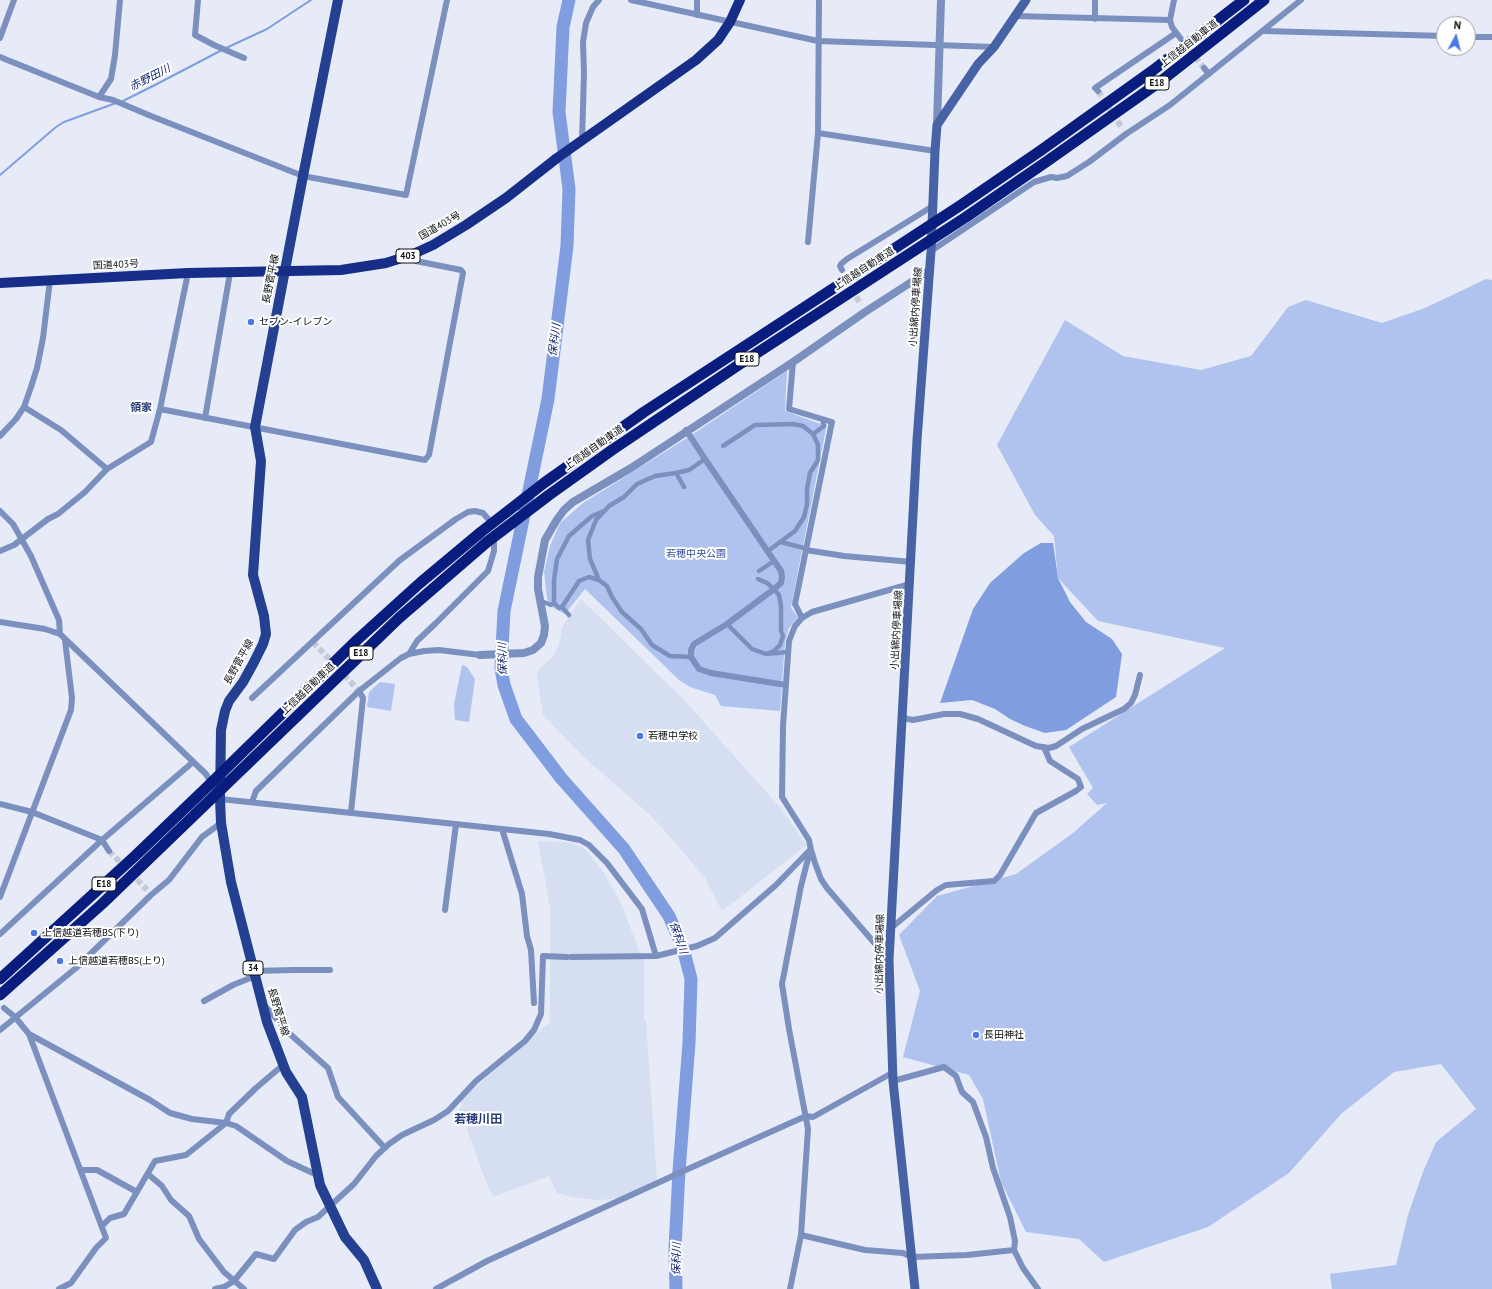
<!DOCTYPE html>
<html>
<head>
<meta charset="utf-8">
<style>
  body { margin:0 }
  #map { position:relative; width:1492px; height:1289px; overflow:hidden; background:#e6ebf7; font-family:"PT Sans",sans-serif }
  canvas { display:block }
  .north { position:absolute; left:1436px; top:16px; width:40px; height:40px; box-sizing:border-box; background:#fff; border:1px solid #9e9fa1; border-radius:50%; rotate:7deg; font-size:11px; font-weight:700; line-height:16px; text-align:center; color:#0d0f13 }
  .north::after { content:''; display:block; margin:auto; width:14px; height:18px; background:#4c77e9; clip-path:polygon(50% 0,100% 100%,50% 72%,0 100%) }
</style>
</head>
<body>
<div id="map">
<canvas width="1492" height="1289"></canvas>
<div class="north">N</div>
</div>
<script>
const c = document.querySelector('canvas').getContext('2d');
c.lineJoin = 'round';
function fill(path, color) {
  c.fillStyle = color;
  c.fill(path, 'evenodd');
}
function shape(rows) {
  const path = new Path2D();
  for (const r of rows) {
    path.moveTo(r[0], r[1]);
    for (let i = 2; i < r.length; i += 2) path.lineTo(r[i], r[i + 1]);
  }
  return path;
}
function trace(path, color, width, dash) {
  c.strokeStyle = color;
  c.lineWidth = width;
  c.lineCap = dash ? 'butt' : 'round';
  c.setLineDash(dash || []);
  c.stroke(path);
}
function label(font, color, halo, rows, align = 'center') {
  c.font = font + ' "PT Sans","Noto Sans JP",sans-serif';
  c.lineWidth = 4;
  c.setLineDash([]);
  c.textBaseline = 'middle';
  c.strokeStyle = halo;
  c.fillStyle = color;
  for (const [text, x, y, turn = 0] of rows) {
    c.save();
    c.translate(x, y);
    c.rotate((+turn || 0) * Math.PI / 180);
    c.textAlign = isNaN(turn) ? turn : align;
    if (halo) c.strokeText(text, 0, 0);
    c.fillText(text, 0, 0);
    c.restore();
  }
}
fill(shape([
  [581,599,685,701,778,805,807,845,722,911,705,878,672,839,649,814,585,758,543,715,537,676,541,667,552,658,559,645,562,628,569,615],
  [538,841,567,842,583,847,602,870,621,903,644,963,644,1019,646,1021,657,1181,626,1198,598,1200,572,1197,557,1193,549,1176,493,1197,487,1184,459,1108,462,1107,461,1102,464,1097,550,1022,550,907]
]), '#d6dff1');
fill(shape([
  [1486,279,1492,280,1492,1289,1332,1289,1330,1274,1396,1265,1408,1215,1423,1172,1436,1142,1476,1109,1441,1064,1394,1072,1341,1114,1289,1173,1208,1227,1104,1262,1079,1239,1026,1232,1001,1182,983,1099,969,1075,903,1057,920,991,899,935,937,896,1016,874,1073,833,1107,803,1097,805,1087,794,1093,788,1069,747,1225,648,1098,621,1058,578,1054,536,1035,515,997,445,1065,320,1123,356,1201,370,1251,356,1288,307,1306,300,1382,323,1425,308],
  [787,371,785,411,818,423,827,424,793,597,791,608,798,617,789,628,785,642,780,711,721,706,715,695,690,687,679,680,585,589,565,614,550,606,547,598,544,572,550,546,560,523,583,503,687,438],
  [462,665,467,667,475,679,469,722,455,720,454,704],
  [380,682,395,684,391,711,367,707,369,692]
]), '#afc3ee');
fill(shape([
  [1041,543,1053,543,1058,578,1070,602,1086,622,1112,639,1122,654,1116,697,1066,730,1045,733,1025,726,1010,719,995,709,972,700,940,703,973,609,990,583,1024,553]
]), '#809ddf');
trace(shape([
  [226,48,267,29,311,0],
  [121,102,155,85,222,50],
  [0,175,56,127,64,122,116,103]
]), '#809ddf', 2);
trace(shape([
  [569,0,563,27,559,112,569,189,567,246,548,399,504,611,501,668,504,685,516,719,561,778,624,849,669,916,683,948,691,979,689,1043,679,1171,675,1248,676,1289]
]), '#809ddf', 13);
trace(shape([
  [1184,43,1204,68],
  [1098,91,1122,128],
  [852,289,861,305],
  [313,642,359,691],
  [109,851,125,867],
  [131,873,147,890]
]), '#c5cad5', 6, [6, 3]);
trace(shape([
  [813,434,824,426,822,419],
  [723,446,755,425,793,424,803,426,813,434,818,445,818,460,810,473,807,489,807,504,804,517,795,531,768,551],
  [676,473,684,487],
  [781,542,804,548],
  [759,571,774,561],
  [758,579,767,583,774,589,779,595,781,606,781,631,783,636,780,645,774,651,766,654],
  [541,601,551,605,554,603,554,580,557,559,569,536,592,516,604,511],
  [554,603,559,608,562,607,579,581,589,577,599,580],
  [562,607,569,615],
  [727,624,752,649,766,654,788,652],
  [691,657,670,656,652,645,641,629,622,612,612,597,607,586,599,580,590,559,588,540,596,520,609,506,624,497,637,484,655,476,676,473,689,470,705,459]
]), '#7b90be', 4.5);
trace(shape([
  [198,0,195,35,214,45,244,58],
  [631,0,818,41,994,47],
  [819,0,818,133,935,151],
  [1095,0,1095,19],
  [1174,0,1170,20,1172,27,1181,39],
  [697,15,697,0],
  [1015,16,1170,20],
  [1264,31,1444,36],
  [1468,37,1492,37],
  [0,38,14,0],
  [0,57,99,97,113,100,151,116,303,176,406,195,447,0],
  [1204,68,1209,74],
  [1098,91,1095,88,1176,33],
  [99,97,111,79,115,55,120,0],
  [582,141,584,73,583,42,586,23,593,7,599,0],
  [808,242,818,133],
  [931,251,1034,182,1051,177,1057,178,1067,176,1089,162,1126,134,1170,105,1301,0],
  [842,270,840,266,841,264,847,259,933,206],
  [793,362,789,409,832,422,795,604,802,618],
  [24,407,61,430,107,469],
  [160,409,425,460,429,455,463,273,461,270,416,261,411,255],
  [205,418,230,273],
  [686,430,705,459,781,571,782,577,781,583,774,589,727,624,694,644,691,650,691,657,699,669,711,673,786,685],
  [0,436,16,419,24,407,31,387,37,368,43,338,50,280],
  [0,511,13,524,31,556,59,620,60,634],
  [806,550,844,556,912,562],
  [0,551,14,545,48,519,58,514,85,492,107,469,151,442,160,409,188,273],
  [0,622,45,629,60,634,206,774,220,799,549,834,580,840,589,845,607,863,642,909,656,956],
  [409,654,417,641,436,623,488,571,494,551,494,536],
  [252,698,400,560,456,519,468,512,475,511,483,513,489,520,491,526],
  [903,718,913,720,944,714,960,714,978,719,1036,746,1049,748,1056,746,1082,729,1124,709,1131,703,1135,695,1140,675],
  [252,802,256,791,359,691,401,658,409,654,424,651,439,650,480,655],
  [0,804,32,812,102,840,109,851],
  [351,812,363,698,359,691],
  [502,829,522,894,527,936,531,950,534,1003],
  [0,897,71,710,72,698,65,640],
  [445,910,456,824],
  [891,928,937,890,946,885,994,881,1000,875,1036,813,1076,791,1081,787,1078,779,1050,761,1044,747],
  [0,934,102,840,193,762],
  [571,957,656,956,697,946,715,938,776,885,809,851],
  [889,960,827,888,821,879,815,863,811,850,809,840,782,797,783,726,789,641,795,626,802,618,812,612,910,584],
  [254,971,294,970,330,970],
  [204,1001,233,985,255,976],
  [265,1006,290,1034,328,1068,338,1097,385,1148],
  [4,1008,15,1017,29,1034,106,1238,96,1248,71,1283,59,1289],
  [0,1030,76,968,151,895,169,880,202,837,221,823],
  [29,1034,150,1100,170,1113,192,1119,226,1123,236,1126,287,1161,317,1175],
  [893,1081,944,1067,956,1076,962,1092,973,1102,986,1137,993,1168,1010,1217,1015,1241,1014,1250,1023,1268,1038,1289],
  [81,1170,97,1170,137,1192],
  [148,1174,162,1186,171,1200,189,1216,199,1239,224,1272,244,1289],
  [102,1226,110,1218,124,1214,155,1161,186,1155,226,1123,229,1114,256,1088,283,1065],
  [801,1235,865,1250,903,1253,912,1257,967,1255,1014,1250],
  [215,1289,224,1287,234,1281,256,1254,274,1259,295,1230,306,1222,318,1217,354,1184,376,1156,389,1144,402,1135,434,1120,448,1111,476,1081,525,1041,534,1030,541,1014,543,956,567,957],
  [436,1289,487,1261,688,1169,806,1116,813,1117,892,1073],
  [790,1289,801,1235,808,1129,789,1029,782,984,801,886,810,851]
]), '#7b90be', 6);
trace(shape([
  [937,125,941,0],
  [480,655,524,653,533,650,541,643,544,635,545,626,538,589,538,577,545,540,556,521,564,510,573,502,631,468,793,362,865,312,930,270]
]), '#7b90be', 8);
trace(shape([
  [915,1289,893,1081,889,960,917,440,931,251,935,151,937,125,978,64,994,47,1026,0]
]), '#4762a5', 9);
trace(shape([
  [338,0,303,176,255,427,261,461,253,575,264,616,266,634,263,644,253,664,243,682,229,701,225,711,221,730,220,799,221,823,231,882,267,1022,286,1072,302,1097,320,1185,345,1237,364,1260,377,1289]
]), '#234091', 10);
trace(shape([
  [0,283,188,273,341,270,386,263,411,255,433,245,466,225,506,198,557,158,696,60,718,40,730,22,740,0]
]), '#162e88', 10);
trace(shape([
  [0,979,135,856,206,788,357,640,420,583,481,532,544,483,644,412,961,205,1040,151,1152,71,1244,0],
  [0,995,102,904,399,618,487,542,549,495,612,450,737,366,966,217,1046,162,1161,81,1264,0]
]), '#091d7f', 11);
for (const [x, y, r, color] of [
  [251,322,4,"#4c77e9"],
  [640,736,4,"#4c77e9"],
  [34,933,4,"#4c77e9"],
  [60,961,4,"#4c77e9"],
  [976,1035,4,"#4c77e9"]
]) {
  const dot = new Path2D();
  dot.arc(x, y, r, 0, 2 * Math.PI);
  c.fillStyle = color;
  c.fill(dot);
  trace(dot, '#fff', 1.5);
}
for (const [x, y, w] of [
  [1157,83,24],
  [408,256,24],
  [747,359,24],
  [361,653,24],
  [104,884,24],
  [253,968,20]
]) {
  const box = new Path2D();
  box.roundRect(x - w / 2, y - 7, w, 14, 3);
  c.fillStyle = '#fff';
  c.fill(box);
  trace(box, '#0d0f13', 1);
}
label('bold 9px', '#0d0f13', null, [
  ["E18",1157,83],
  ["403",408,256],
  ["E18",747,359],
  ["E18",361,653],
  ["E18",104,884],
  ["34",253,968]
]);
label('10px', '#0d0f13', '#fff', [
  ["上信越自動車道",1189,44,-38],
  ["国道403号",440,226,-30],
  ["国道403号",116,265,-3],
  ["上信越自動車道",864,269,-33],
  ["長野菅平線",271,279,-79],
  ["小出綿内停車場線",916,307,-86],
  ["上信越自動車道",594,448,-35],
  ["小出綿内停車場線",897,630,-87],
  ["長野菅平線",239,662,-61],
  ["上信越自動車道",308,689,-44],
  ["小出綿内停車場線",880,954,-89],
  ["長野菅平線",278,1012,73]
]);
label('10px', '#0d0f13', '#fff', [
  ["セブン-イレブン",259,322],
  ["若穂中学校",648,736],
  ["上信越道若穂BS(下り)",42,933],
  ["上信越道若穂BS(上り)",68,961],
  ["長田神社",984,1035]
], 'left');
label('10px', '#2f4d9b', '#fff', [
  ["若穂中央公園",696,554]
]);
label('italic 11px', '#0f2571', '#fff', [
  ["赤野田川",150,78,-27],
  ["保科川",555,340,-83],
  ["保科川",503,659,-91],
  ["保科川",678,938,70],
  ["保科川",677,1259,-89]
]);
label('bold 11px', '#263b74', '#fff', [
  ["領家",141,408]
]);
label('bold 12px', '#263b74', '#fff', [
  ["若穂川田",478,1120]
]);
</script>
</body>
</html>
